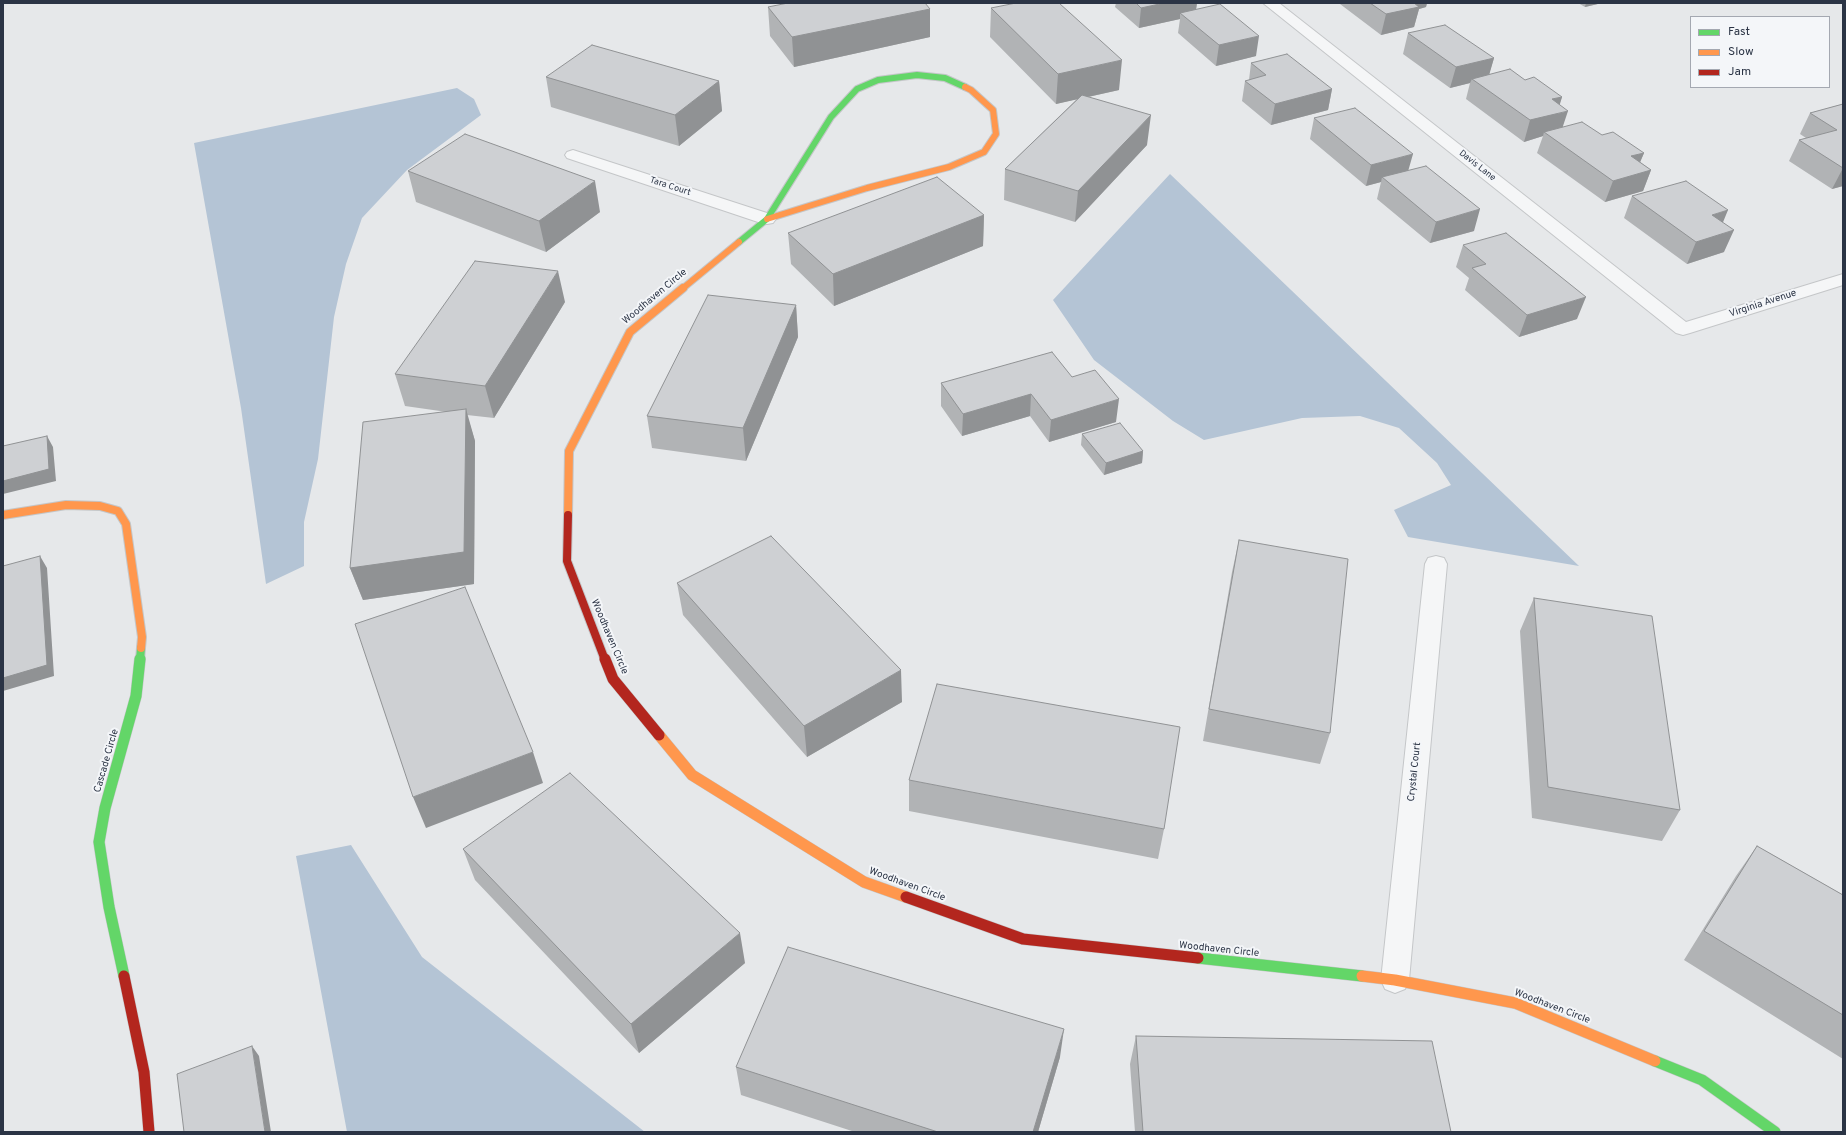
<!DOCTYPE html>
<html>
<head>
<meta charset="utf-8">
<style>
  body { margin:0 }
  #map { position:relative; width:1846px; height:1135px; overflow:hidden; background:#e6e8ea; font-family:Overpass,sans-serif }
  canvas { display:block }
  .frame { position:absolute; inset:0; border:4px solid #2b3445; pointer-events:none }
  .legend { position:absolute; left:1690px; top:16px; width:140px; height:72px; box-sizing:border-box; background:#f4f6f9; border:1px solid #a4a8b1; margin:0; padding:5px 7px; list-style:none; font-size:12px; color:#2b3445 }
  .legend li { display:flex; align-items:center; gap:8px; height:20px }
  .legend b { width:20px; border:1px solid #a4a8b1 }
</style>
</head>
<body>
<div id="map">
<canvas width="1846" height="1135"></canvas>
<div class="frame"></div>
<ul class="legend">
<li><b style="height:5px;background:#63d668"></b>Fast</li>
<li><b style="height:5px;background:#ff974d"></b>Slow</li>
<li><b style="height:5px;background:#b3261e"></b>Jam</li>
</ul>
</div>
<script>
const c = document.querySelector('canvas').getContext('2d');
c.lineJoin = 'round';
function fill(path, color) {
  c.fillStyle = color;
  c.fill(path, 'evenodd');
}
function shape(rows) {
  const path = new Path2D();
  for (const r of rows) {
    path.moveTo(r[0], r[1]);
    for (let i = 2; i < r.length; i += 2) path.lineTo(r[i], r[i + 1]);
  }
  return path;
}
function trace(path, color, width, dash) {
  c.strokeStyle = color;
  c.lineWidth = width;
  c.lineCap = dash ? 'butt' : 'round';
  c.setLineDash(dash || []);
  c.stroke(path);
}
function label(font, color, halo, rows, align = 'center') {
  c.font = font + ' Overpass,sans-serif';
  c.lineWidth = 4;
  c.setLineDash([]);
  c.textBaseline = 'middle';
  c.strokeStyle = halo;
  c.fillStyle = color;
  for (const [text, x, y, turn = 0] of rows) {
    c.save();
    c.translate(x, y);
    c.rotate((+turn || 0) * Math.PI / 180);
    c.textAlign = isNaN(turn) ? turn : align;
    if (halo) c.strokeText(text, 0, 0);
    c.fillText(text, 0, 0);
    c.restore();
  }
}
fill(shape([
  [457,88,474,99,481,115,407,170,362,218,346,264,334,317,318,459,304,522,304,566,266,584,241,408,194,143],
  [1170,174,1579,566,1408,537,1394,510,1451,485,1437,463,1399,428,1360,416,1302,418,1204,440,1173,421,1094,360,1053,300],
  [351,845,422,957,645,1132,347,1132,296,856]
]), '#b4c4d5');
const street = shape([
  [1263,3,1279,3,1686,322,1843,274,1843,285,1690,333,1683,335,1676,333,1263,3],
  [573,150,773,215,776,219,773,223,767,224,761,223,567,158,565,155,567,152,573,150],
  [1436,556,1444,558,1447,564,1409,980,1405,989,1395,993,1385,989,1381,980,1425,564,1428,558,1436,556]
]);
const fastFar2 = shape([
  [739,242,767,219,831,117,857,89,878,80,917,75,945,78,965,87]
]);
const fastFar1 = shape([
  [140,660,141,648]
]);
const fast = shape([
  [1198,958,1362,976],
  [124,976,109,907,99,842,105,808,136,696,140,659],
  [1655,1061,1702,1080,1775,1132]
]);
const slowFar2 = shape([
  [767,219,867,188,949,167,984,152,996,134,993,110,971,90,965,87],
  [682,289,739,242]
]);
const slowFar1 = shape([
  [3,515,66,505,100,506,118,511,126,524,142,637,141,648],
  [568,515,569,451,630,332,683,288]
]);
const slow = shape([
  [659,735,692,775,864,882,906,897],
  [1362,976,1395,980,1515,1003,1655,1061]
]);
const jamFar1 = shape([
  [568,515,567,561,605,660]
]);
const jam = shape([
  [605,659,613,679,659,735],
  [906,897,1023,939,1198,958],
  [124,976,144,1072,149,1132]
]);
trace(street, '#c4c6c8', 2);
trace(fastFar2, '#c4c6c8', 8);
trace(fastFar1, '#c4c6c8', 10);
trace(fast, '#c4c6c8', 12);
trace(slowFar2, '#c4c6c8', 8);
trace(slowFar1, '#c4c6c8', 10);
trace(slow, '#c4c6c8', 12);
trace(jamFar1, '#c4c6c8', 10);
trace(jam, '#c4c6c8', 12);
fill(street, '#f5f6f7');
trace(fastFar2, '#63d668', 6);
trace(fastFar1, '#63d668', 8);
trace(fast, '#63d668', 11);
trace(slowFar2, '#ff974d', 6);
trace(slowFar1, '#ff974d', 8);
trace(slow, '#ff974d', 11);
trace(jamFar1, '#b3261e', 8);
trace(jam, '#b3261e', 11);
fill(shape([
  [1116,3,1197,3,1196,10,1256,56,1216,66,1178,33,1180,19,1139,28,1115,7],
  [1340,3,1427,3,1426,7,1419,9,1414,27,1381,35,1340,4],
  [1578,3,1602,3,1585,7],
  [768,7,930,9,930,37,794,67,770,36],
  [991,8,1119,90,1088,97,1147,145,1075,222,1004,200,1005,169,1077,99,1056,104,990,37],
  [1408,33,1494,58,1489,74,1525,80,1562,97,1559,105,1563,127,1602,135,1644,153,1640,162,1651,170,1643,191,1605,202,1537,153,1543,136,1524,142,1466,99,1470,83,1450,88,1403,54],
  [1251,63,1332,89,1328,110,1271,125,1242,101,1245,81,1249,80],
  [546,77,719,81,722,111,679,146,551,107],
  [1843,104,1843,186,1832,189,1789,161,1799,140,1806,138,1800,134,1810,113],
  [1314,118,1474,231,1430,243,1377,199,1381,182,1366,186,1310,139],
  [408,171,600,212,546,252,416,202],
  [1632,196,1723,223,1724,252,1687,264,1624,218],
  [984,215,983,246,834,306,791,264,788,233],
  [1463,245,1577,319,1519,337,1465,290,1469,278,1456,267],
  [565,302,494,418,467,415,475,441,474,584,363,600,350,568,447,412,405,406,395,374],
  [796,305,798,337,746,461,652,448,647,416],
  [1072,377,1116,422,1049,442,1030,416,962,436,941,406,941,383],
  [1082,434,1143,451,1142,463,1104,475,1081,445],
  [1239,540,1330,733,1320,764,1203,741,1232,572],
  [677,583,902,702,807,757,683,615],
  [1534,598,1680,810,1662,841,1532,818,1520,631],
  [909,780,1164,829,1158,859,909,811],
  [1757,846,1843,895,1843,1059,1684,960,1736,876],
  [463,849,745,963,639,1053,475,880],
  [1136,1036,1451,1132,1135,1132,1130,1064],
  [1060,1057,1038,1132,855,1132,741,1095,736,1067]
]), '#b1b3b5');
fill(shape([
  [1164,3,1197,3,1195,16,1180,13,1180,19,1139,28,1141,8],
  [1399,3,1427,3,1426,7,1419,9,1414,27,1381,35,1386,14],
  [1586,3,1602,3,1585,7],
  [930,9,930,37,794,67,792,37],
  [1259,36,1256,56,1216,66,1219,45],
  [1494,58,1488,79,1472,79,1470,83,1450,88,1456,67],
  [1122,60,1119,90,1056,104,1058,74],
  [719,81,722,111,679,146,675,115],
  [1332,89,1328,110,1271,125,1275,104],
  [1562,97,1557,114,1568,111,1561,132,1544,132,1543,136,1524,142,1530,120,1552,99],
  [1151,115,1147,145,1075,222,1078,191],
  [1644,153,1635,174,1631,156],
  [1413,154,1407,175,1382,177,1381,182,1366,186,1371,165],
  [1843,168,1843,186,1832,189],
  [1651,170,1643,191,1605,202,1613,181],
  [595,181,600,212,546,252,539,221],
  [1480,209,1474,231,1430,243,1436,222],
  [1728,210,1719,232,1712,215],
  [984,215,983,246,834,306,833,274],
  [1734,230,1724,252,1687,264,1696,242],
  [558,271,565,302,494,418,485,386],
  [1586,297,1577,319,1519,337,1527,315],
  [796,305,798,337,746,461,743,428],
  [1031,394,1030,416,962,436,963,414],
  [1119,399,1116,422,1049,442,1051,420],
  [466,409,475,441,474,584,363,600,350,568],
  [47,436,53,447,56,481,3,494,3,481],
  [1143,451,1142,463,1104,475,1106,463],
  [40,556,47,568,54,676,3,691,3,678],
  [901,670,902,702,807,757,804,726],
  [533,752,543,783,426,828,413,797],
  [740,933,745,963,639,1053,631,1024],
  [1064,1029,1060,1057,1038,1132,1033,1132],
  [252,1046,259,1056,271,1132,265,1132]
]), '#909294');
const building = shape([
  [788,3,925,3,930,9,792,37,768,7,788,3],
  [1016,3,1059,3,1122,60,1058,74,991,8,1016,3],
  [1136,3,1164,3,1141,8,1136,3],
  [1370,3,1414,3,1419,7,1386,14,1370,3],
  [1220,4,1259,36,1219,45,1180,13,1220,4],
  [1445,25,1494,58,1456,67,1408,33,1445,25],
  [592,45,719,81,675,115,546,77,592,45],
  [1287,54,1332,89,1275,104,1245,81,1266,75,1251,63,1287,54],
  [1510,69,1525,80,1534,77,1562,97,1552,99,1568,111,1530,120,1472,79,1510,69],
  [1082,95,1151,115,1078,191,1005,169,1082,95],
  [1843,104,1843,168,1799,140,1837,130,1810,113,1843,104],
  [1355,108,1413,154,1371,165,1314,118,1355,108],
  [1582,122,1602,135,1613,132,1644,153,1631,156,1651,170,1613,181,1544,132,1582,122],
  [465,134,595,181,539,221,408,171,465,134],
  [1426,166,1480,209,1436,222,1382,177,1426,166],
  [937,177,984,215,833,274,788,233,937,177],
  [1686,181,1728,210,1712,215,1734,230,1696,242,1632,196,1686,181],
  [1506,233,1586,297,1527,315,1472,268,1486,264,1463,245,1506,233],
  [475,261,558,271,485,386,395,374,475,261],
  [708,295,796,305,743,428,647,416,708,295],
  [1052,352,1072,377,1095,370,1119,399,1051,420,1031,394,963,414,941,383,1052,352],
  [466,409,464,552,350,568,363,422,466,409],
  [1120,423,1143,451,1106,463,1082,434,1120,423],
  [47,436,49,469,3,481,3,446,47,436],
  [771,536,901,670,804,726,677,583,771,536],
  [1239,540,1348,559,1330,733,1209,709,1239,540],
  [40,556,47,665,3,678,3,566,40,556],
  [465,587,533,752,413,797,355,624,465,587],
  [1534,598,1652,616,1680,810,1548,787,1534,598],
  [937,684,1180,727,1164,829,909,780,937,684],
  [570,773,740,933,631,1024,463,849,570,773],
  [1757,846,1843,895,1843,1015,1704,931,1757,846],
  [788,947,1064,1029,1033,1132,938,1132,736,1067,788,947],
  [1136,1036,1432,1041,1451,1132,1143,1132,1136,1036],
  [252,1046,265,1132,184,1132,177,1074,252,1046]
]);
fill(building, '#ced0d3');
trace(building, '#909294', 1);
label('9px', '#2b3445', '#f4f6f9', [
  ["Davis Lane",1477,166,38],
  ["Tara Court",670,187,18]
]);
label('10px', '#2b3445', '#f4f6f9', [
  ["Woodhaven Circle",655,297,-40],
  ["Virginia Avenue",1763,304,-18],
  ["Woodhaven Circle",609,637,67],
  ["Cascade Circle",107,761,-74],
  ["Crystal Court",1415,772,-84],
  ["Woodhaven Circle",907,885,20],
  ["Woodhaven Circle",1219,950,6],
  ["Woodhaven Circle",1552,1007,21]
]);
</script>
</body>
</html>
